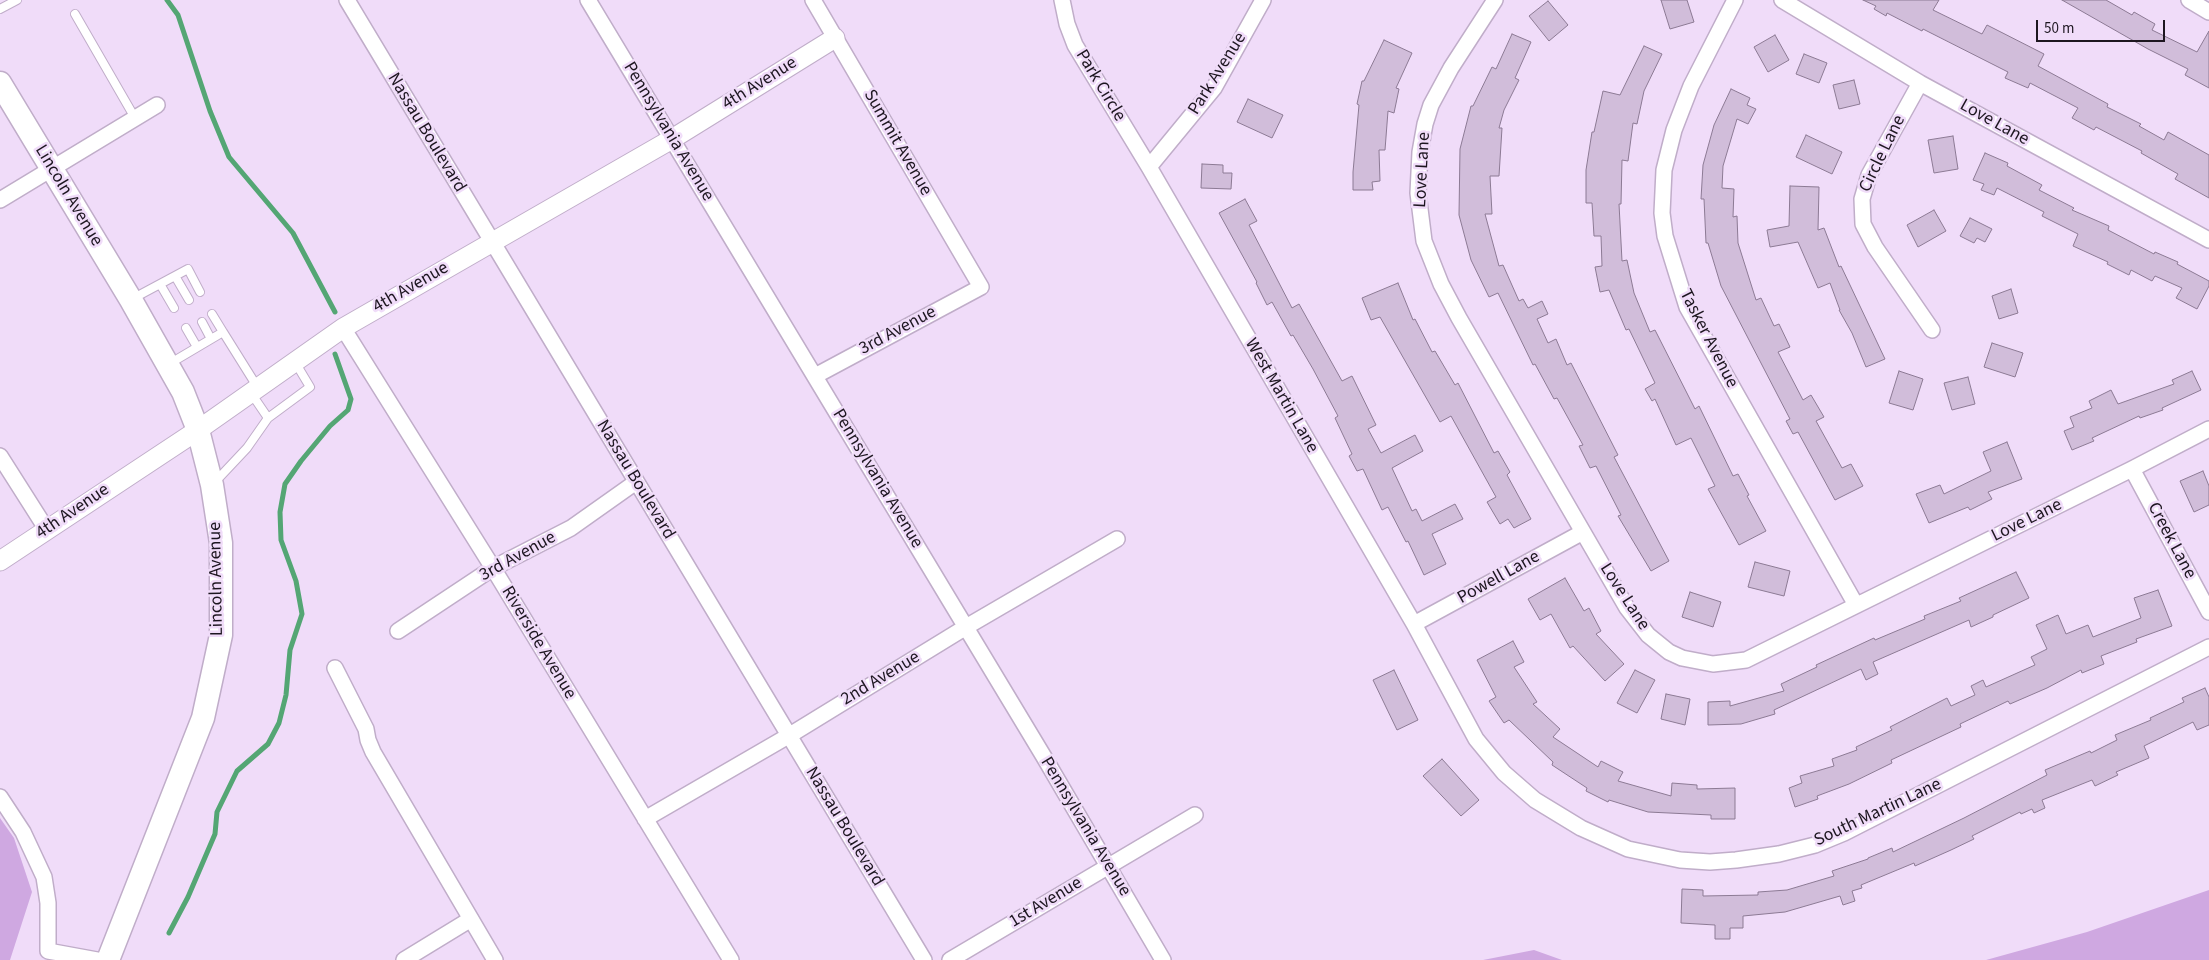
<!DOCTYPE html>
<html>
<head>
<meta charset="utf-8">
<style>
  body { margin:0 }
  #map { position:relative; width:2209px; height:960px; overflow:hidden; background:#f0dcf9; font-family:"Source Sans 3",sans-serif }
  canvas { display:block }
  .scale { position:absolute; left:2036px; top:20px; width:129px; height:22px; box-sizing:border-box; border:2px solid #1d1620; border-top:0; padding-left:6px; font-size:15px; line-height:18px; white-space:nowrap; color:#1d1620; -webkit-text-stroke:4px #f0dcf9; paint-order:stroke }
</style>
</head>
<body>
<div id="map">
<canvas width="2209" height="960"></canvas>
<div class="scale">50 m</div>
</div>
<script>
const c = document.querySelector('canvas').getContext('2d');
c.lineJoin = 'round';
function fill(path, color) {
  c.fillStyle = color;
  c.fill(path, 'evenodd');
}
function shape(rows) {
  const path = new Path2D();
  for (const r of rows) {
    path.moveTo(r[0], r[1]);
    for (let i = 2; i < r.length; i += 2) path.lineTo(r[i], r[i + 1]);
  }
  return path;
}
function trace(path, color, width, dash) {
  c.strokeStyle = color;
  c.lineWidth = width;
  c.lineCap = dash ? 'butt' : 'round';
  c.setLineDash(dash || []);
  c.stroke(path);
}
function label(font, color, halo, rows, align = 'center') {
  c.font = font + ' "Source Sans 3",sans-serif';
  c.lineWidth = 5;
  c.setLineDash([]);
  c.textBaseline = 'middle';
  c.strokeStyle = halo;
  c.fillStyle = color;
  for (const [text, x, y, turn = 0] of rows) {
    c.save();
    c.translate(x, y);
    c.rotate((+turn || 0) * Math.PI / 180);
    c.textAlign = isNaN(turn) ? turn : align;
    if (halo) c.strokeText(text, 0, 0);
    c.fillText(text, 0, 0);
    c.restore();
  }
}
fill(shape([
  [0,818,14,838,32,892,10,960,0,960],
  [2209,890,2209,960,1986,960,2087,932],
  [1534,950,1562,960,1483,960]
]), '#cfa8e1');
trace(shape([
  [167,0,178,15,210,111,229,157,293,233,335,312],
  [169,933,188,897,215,834,217,812,237,771,268,744,279,723,286,695,290,650,302,614,296,581,281,540,280,512,285,484,301,461,330,426,348,410,351,399,335,354]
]), '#54a674', 5);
const building = shape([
  [1661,0,1687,0,1694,22,1670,29,1661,0],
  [1863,0,1939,0,1933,10,1982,34,1987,25,2044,54,2038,66,2108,104,2107,107,2141,124,2139,126,2164,140,2168,132,2209,155,2209,198,2175,179,2178,174,2141,153,2142,151,2096,127,2094,130,2072,118,2078,108,2030,83,2028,88,2005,78,2008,72,1923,29,1922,31,1887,13,1886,16,1874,9,1876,6,1863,0],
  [2062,0,2106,0,2132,15,2134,12,2155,24,2152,30,2197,52,2209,31,2209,88,2185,75,2188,69,2148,49,2062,0],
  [1548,1,1568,25,1549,41,1529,16,1548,1],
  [1512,34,1531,42,1515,78,1519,80,1504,110,1499,128,1502,128,1499,176,1490,176,1492,214,1485,214,1499,266,1503,265,1519,301,1523,299,1528,308,1542,301,1548,314,1537,319,1548,343,1556,339,1567,365,1571,363,1618,455,1614,457,1669,561,1651,571,1618,516,1621,515,1596,466,1590,468,1579,446,1583,445,1557,398,1554,399,1535,364,1533,365,1498,293,1489,297,1471,260,1459,215,1460,149,1471,106,1473,106,1492,67,1496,69,1512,34],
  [1775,35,1789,60,1768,72,1754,47,1775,35],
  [1384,40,1412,53,1396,88,1399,89,1394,113,1388,111,1385,150,1379,150,1380,181,1372,182,1373,190,1353,190,1353,172,1359,105,1357,104,1362,81,1364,81,1384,40],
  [1644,46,1662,54,1644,91,1637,124,1633,123,1628,161,1622,160,1621,204,1619,204,1622,261,1627,260,1634,293,1650,332,1655,330,1695,409,1699,406,1733,476,1738,474,1749,495,1747,496,1766,531,1739,545,1708,489,1715,486,1691,438,1676,445,1655,399,1652,401,1645,389,1655,383,1629,329,1626,330,1609,290,1600,292,1595,267,1602,266,1601,236,1594,236,1592,203,1586,203,1586,170,1592,132,1594,132,1603,91,1620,95,1644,46],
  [1804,54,1827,63,1819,83,1796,74,1804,54],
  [1854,80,1860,104,1839,109,1833,85,1854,80],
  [1731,89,1750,98,1747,105,1756,109,1748,124,1737,119,1723,166,1722,188,1734,189,1733,217,1737,216,1738,243,1756,300,1761,298,1774,326,1779,324,1790,347,1778,352,1803,400,1811,395,1824,417,1816,421,1842,468,1851,464,1863,486,1835,500,1798,432,1793,434,1786,421,1790,419,1721,286,1708,243,1706,243,1704,199,1701,199,1703,165,1714,125,1731,89],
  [1248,99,1283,115,1272,138,1237,122,1248,99],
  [1806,135,1842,152,1832,174,1796,157,1806,135],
  [1953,136,1958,169,1934,173,1928,140,1953,136],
  [1985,153,2008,163,2007,166,2042,185,2039,190,2074,208,2072,210,2109,226,2108,230,2154,254,2155,252,2178,262,2177,264,2209,281,2209,286,2197,309,2176,298,2182,288,2155,276,2152,281,2131,270,2129,275,2107,264,2108,262,2073,246,2078,234,2042,216,2044,212,1997,188,1994,195,1981,190,1984,184,1973,180,1985,153],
  [1202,164,1223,165,1223,173,1232,173,1231,189,1201,188,1202,164],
  [1790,186,1819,187,1818,230,1824,228,1839,267,1841,266,1885,359,1866,367,1852,333,1839,310,1840,310,1830,283,1818,288,1798,242,1770,247,1767,230,1789,226,1790,186],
  [1245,199,1257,221,1249,225,1292,308,1299,304,1342,381,1352,376,1376,425,1368,429,1381,453,1415,435,1423,451,1392,468,1412,511,1416,509,1422,521,1455,504,1463,519,1432,534,1446,564,1424,575,1408,541,1406,542,1388,507,1382,510,1363,469,1357,471,1349,456,1352,454,1335,418,1338,416,1313,369,1293,335,1291,336,1272,302,1267,305,1256,283,1257,282,1219,213,1245,199],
  [1934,210,1946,231,1918,247,1907,225,1934,210],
  [1970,218,1992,229,1985,242,1977,238,1974,243,1960,236,1970,218],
  [1398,283,1413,320,1415,319,1432,352,1435,351,1455,385,1458,383,1494,453,1498,451,1510,472,1507,475,1531,519,1514,528,1508,519,1500,524,1487,502,1496,497,1451,416,1440,422,1380,317,1371,320,1362,298,1398,283],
  [2011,289,2018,313,1999,319,1992,296,2011,289],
  [1992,343,2023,353,2015,377,1984,367,1992,343],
  [1899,371,1923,379,1913,410,1889,403,1899,371],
  [2192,371,2201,390,2162,408,2163,410,2140,418,2139,416,2092,438,2094,441,2072,450,2064,431,2074,427,2070,417,2092,408,2089,401,2111,390,2118,404,2174,384,2172,380,2192,371],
  [1968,377,1975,404,1952,410,1944,383,1968,377],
  [2007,442,2022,479,1988,492,1992,499,1970,510,1968,507,1929,523,1916,494,1940,485,1944,494,1991,471,1983,452,2007,442],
  [2203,471,2209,486,2209,505,2194,512,2180,481,2203,471],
  [1755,562,1790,571,1784,596,1748,587,1755,562],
  [2016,572,2029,598,1993,615,1993,617,1971,627,1969,620,1873,662,1878,674,1866,680,1861,669,1774,710,1775,714,1741,724,1708,725,1708,702,1730,701,1730,706,1784,691,1781,684,1817,667,1816,665,1874,638,1875,640,1925,619,1924,616,1961,601,1959,598,2016,572],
  [1565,578,1584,611,1589,608,1601,631,1596,634,1624,664,1605,681,1573,646,1570,648,1551,614,1540,620,1528,599,1565,578],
  [2158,590,2172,626,2136,639,2137,642,2101,656,2104,664,2082,673,2081,670,2047,688,2010,704,2008,701,1960,724,1961,727,1891,760,1892,763,1849,784,1817,796,1818,799,1795,807,1789,788,1802,783,1800,776,1834,766,1832,759,1857,750,1856,747,1892,730,1890,727,1947,698,1951,706,1975,695,1971,686,1983,680,1986,687,2035,665,2031,657,2047,649,2036,625,2058,615,2066,634,2088,625,2093,637,2141,618,2134,598,2158,590],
  [1690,592,1721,602,1713,627,1682,617,1690,592],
  [1513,641,1524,662,1514,667,1537,702,1533,704,1560,729,1553,737,1598,767,1601,761,1623,772,1618,781,1671,796,1672,783,1697,785,1697,789,1735,788,1735,819,1711,819,1711,815,1648,812,1609,800,1608,802,1586,791,1587,788,1552,765,1553,762,1509,720,1504,723,1489,701,1496,697,1477,660,1513,641],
  [1394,670,1418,720,1397,730,1373,680,1394,670],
  [1635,670,1655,680,1637,713,1617,703,1635,670],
  [2205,688,2209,697,2209,725,2197,730,2193,722,2144,746,2149,758,2116,772,2118,775,2095,786,2092,780,2042,800,2045,808,2034,813,2032,809,2021,814,2020,812,1972,836,1974,839,1951,850,1915,866,1914,863,1861,885,1862,888,1852,891,1855,901,1843,905,1840,896,1785,912,1743,916,1743,928,1730,928,1730,939,1715,939,1715,925,1681,923,1682,889,1703,890,1703,896,1758,895,1758,892,1787,890,1834,876,1832,871,1868,859,1868,858,1892,848,1893,852,1964,818,2047,775,2045,770,2090,751,2091,753,2117,740,2115,735,2151,720,2150,718,2184,702,2182,698,2205,688],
  [1666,694,1690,699,1685,725,1661,719,1666,694],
  [1442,759,1479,800,1461,816,1423,776,1442,759]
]);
fill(building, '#d1bdda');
trace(building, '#8c7a94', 1);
const service = shape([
  [0,9,17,0],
  [75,14,135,118],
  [175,276,189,300],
  [160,284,174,308],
  [132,299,188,269,200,292],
  [212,314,223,332],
  [202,322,211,339],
  [186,328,197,347],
  [169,364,223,332,258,388],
  [251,393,268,418],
  [215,482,247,448,268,418,310,387,295,362]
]);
const minor = shape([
  [347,0,924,960],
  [588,0,1044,757,1163,960],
  [813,0,981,287,815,376],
  [1062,0,1067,24,1075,45,1149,167,1414,624,1476,739,1504,773,1535,800,1581,828,1628,849,1680,860,1710,862,1736,860,1779,854,1815,845,1844,833,2209,647],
  [1495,0,1451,68,1431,105,1425,124,1420,152,1418,193,1424,241,1441,284,1459,318,1627,608,1648,635,1669,652,1682,658,1713,664,1746,660,2132,469,2209,429],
  [1735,0,1691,86,1674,130,1664,170,1662,213,1665,236,1687,307,1856,605],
  [1782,0,1920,83,2209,240],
  [2189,0,2209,12],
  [1920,83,1869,175,1862,199,1863,224,1875,247,1932,330],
  [1149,167,1214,88,1263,0],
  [0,200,157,105],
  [343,328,493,568,731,960],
  [0,456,47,530],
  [2132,469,2209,612],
  [1414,624,1583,532],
  [398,631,493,568,571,528,636,482],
  [335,668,366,729,368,740,373,752,495,960],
  [0,797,23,832,44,877,48,903,48,951],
  [645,819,790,735,966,627,1117,539],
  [48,951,97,960],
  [404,960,471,919],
  [950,960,1195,815]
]);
const tertiary = shape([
  [0,561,198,430,343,328,672,139,835,38]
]);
const primary = shape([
  [0,83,131,300,183,392,198,430,212,485,221,543,221,635,203,718,108,960]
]);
trace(service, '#c0adc9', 10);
trace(minor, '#c0adc9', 18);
trace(tertiary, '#c0adc9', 21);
trace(primary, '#c0adc9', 25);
trace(service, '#fff', 8);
trace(minor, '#fff', 15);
trace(tertiary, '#fff', 19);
trace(primary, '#fff', 22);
label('18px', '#1d1620', '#f0dcf9', [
  ["Park Avenue",1218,74,-58],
  ["4th Avenue",760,84,-32],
  ["Park Circle",1100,86,59],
  ["Love Lane",1994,123,29],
  ["Pennsylvania Avenue",668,132,59],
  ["Nassau Boulevard",426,133,59],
  ["Summit Avenue",897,143,60],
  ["Circle Lane",1883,154,-64],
  ["Love Lane",1423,170,-87],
  ["Lincoln Avenue",68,196,59],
  ["4th Avenue",411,288,-30],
  ["3rd Avenue",898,331,-28],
  ["Tasker Avenue",1708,339,63],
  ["West Martin Lane",1281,396,60],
  ["Pennsylvania Avenue",877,479,59],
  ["Nassau Boulevard",635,480,59],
  ["4th Avenue",73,512,-34],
  ["Love Lane",2027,521,-26],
  ["Creek Lane",2171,541,62],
  ["3rd Avenue",518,557,-29],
  ["Powell Lane",1499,578,-29],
  ["Lincoln Avenue",217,579,-91],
  ["Love Lane",1624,597,57],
  ["Riverside Avenue",538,643,59],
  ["2nd Avenue",881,679,-31],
  ["South Martin Lane",1878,813,-25],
  ["Nassau Boulevard",844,827,59],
  ["Pennsylvania Avenue",1085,827,59],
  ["1st Avenue",1046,903,-31]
]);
</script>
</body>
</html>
